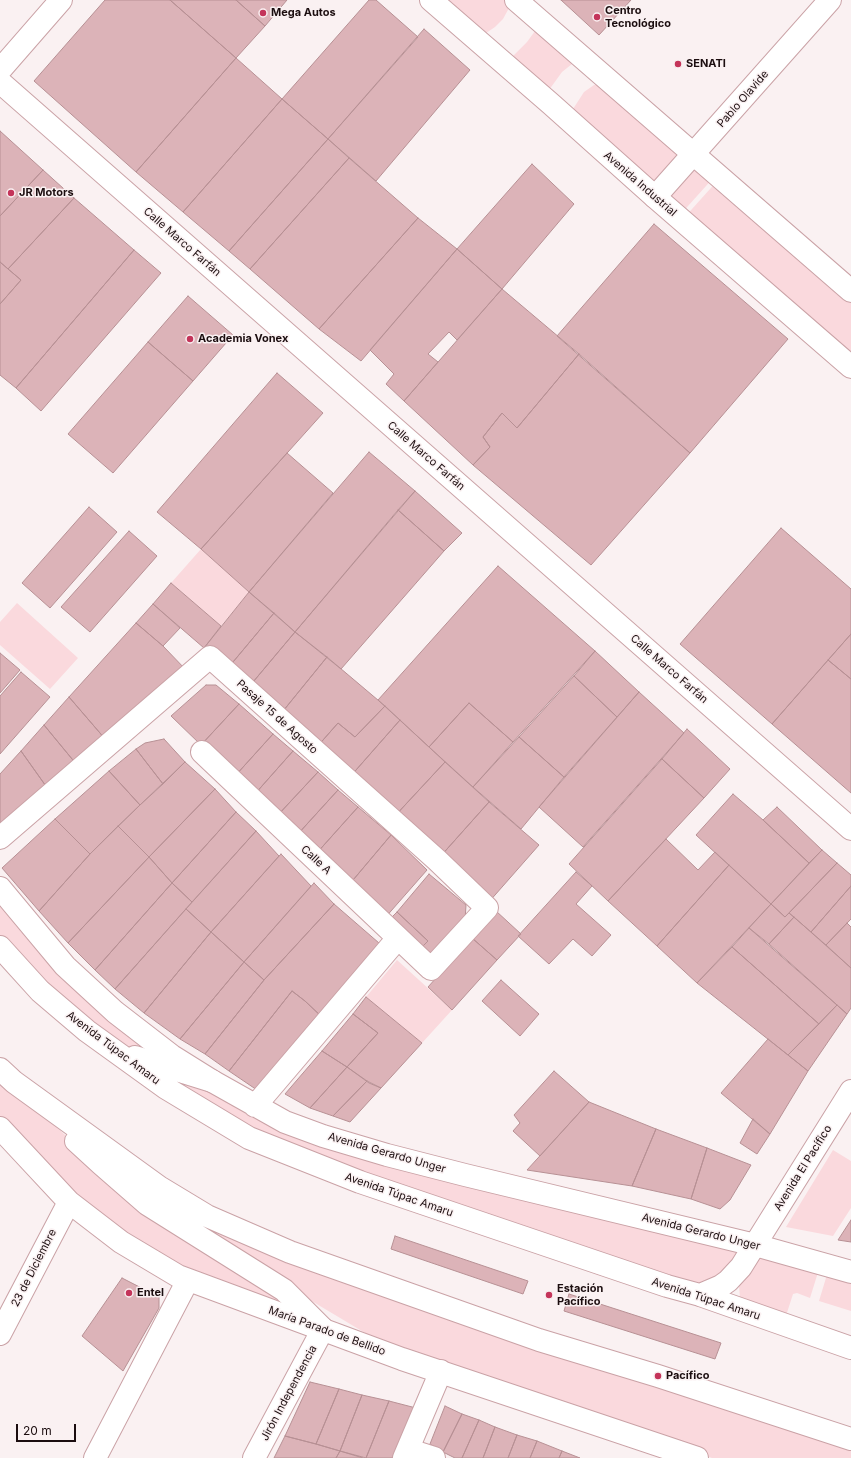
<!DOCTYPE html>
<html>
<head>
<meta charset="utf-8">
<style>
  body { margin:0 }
  #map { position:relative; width:851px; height:1458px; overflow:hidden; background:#faf1f2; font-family:Inter,sans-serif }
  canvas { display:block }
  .scale { position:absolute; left:16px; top:1424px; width:60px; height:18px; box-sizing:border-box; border:2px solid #1b0d0f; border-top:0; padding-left:5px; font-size:12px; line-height:14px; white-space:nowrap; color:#1b0d0f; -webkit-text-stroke:3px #faf1f2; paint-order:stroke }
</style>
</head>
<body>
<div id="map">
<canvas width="851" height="1458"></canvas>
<div class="scale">20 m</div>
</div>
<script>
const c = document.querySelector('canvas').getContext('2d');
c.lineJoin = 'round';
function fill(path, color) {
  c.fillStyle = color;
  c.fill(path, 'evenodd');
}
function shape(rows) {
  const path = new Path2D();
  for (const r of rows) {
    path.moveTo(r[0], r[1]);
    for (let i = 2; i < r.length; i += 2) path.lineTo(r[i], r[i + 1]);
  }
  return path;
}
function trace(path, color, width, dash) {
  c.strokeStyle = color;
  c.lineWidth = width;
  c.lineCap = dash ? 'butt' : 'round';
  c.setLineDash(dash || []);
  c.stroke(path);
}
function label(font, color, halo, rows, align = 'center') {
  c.font = font + ' Inter,sans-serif';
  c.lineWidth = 3;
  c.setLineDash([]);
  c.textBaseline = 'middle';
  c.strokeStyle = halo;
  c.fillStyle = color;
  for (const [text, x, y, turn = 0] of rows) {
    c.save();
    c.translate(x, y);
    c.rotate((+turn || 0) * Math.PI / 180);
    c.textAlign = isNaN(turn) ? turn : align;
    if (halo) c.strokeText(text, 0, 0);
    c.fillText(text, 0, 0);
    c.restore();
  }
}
fill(shape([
  [433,0,508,0,509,8,503,19,495,27,486,33,472,34],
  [538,22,581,60,572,64,562,72,549,90,512,57,527,42,535,31],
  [606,83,690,154,655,193,573,109,584,92,594,85],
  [694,157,715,176,679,216,658,197],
  [719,179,851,296,851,366,683,219],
  [201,549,249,592,221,626,171,583],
  [17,603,78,658,50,689,0,645,0,622],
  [0,892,168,1057,111,1047,0,943],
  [397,960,452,1010,422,1043,366,997],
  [134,1061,210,1085,284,1124,749,1247,742,1260,699,1291,250,1136],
  [0,1074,97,1165,144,1206,358,1339,188,1277,124,1238,0,1124],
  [833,1150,851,1161,851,1208,833,1236,786,1227],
  [145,1197,851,1443,851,1458,712,1458,402,1355,213,1242],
  [757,1248,820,1266,810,1298,797,1293,793,1294,784,1322,740,1298,739,1286,741,1278],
  [829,1268,851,1274,851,1311,819,1301]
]), '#fad9dd');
const building = shape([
  [105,0,170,0,236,58,136,172,34,81,105,0],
  [170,0,236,0,265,26,236,58,170,0],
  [236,0,287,0,265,26,236,0],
  [369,0,376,0,418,37,328,139,282,99,369,0],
  [561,0,631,0,599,35,561,0],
  [424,29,470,70,376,181,328,139,424,29],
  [236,58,282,99,183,212,136,172,236,58],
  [282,99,328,139,229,251,183,212,282,99],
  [0,131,43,170,0,216,0,131],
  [328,139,349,158,250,269,229,251,328,139],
  [349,158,418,218,319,329,250,269,349,158],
  [532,164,574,204,502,289,457,249,532,164],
  [43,170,74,198,8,269,0,262,0,216,43,170],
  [74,198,134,250,16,388,0,375,0,304,21,280,8,269,74,198],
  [418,218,457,249,361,361,319,329,418,218],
  [654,224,788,339,690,453,557,336,654,224],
  [457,249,502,289,457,340,449,332,428,354,438,362,404,401,386,384,394,374,370,350,457,249],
  [134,250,161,273,41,411,16,388,134,250],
  [0,262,21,280,0,304,0,262],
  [502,289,579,354,517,428,502,413,483,437,490,447,473,465,404,401,502,289],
  [188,296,233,335,193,381,148,342,188,296],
  [148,342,193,381,113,473,68,434,148,342],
  [579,354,690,453,591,565,473,465,490,447,483,437,502,413,517,428,579,354],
  [277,373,323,413,201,549,157,512,277,373],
  [369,452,415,491,295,632,249,592,369,452],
  [287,453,333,493,249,592,201,549,287,453],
  [415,491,462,533,444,551,398,510,415,491],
  [89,507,117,532,50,608,22,583,89,507],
  [398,510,444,551,341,669,295,632,398,510],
  [781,528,851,589,851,634,772,724,680,644,781,528],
  [129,531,157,556,90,632,61,607,129,531],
  [498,566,595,651,513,742,469,703,429,747,378,700,498,566],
  [171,583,221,626,204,648,153,604,171,583],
  [249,592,274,613,228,668,204,648,249,592],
  [153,604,180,628,163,646,136,623,153,604],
  [274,613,295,632,248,688,228,668,274,613],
  [136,623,163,646,187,671,106,740,69,697,136,623],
  [295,632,327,657,279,716,248,688,295,632],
  [851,634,851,679,828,660,851,634],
  [595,651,639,692,617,717,574,676,595,651],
  [0,653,20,670,0,693,0,653],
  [327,657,385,706,355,737,338,723,316,748,279,716,327,657],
  [828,660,851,679,851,793,772,724,828,660],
  [21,672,50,697,0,754,0,696,21,672],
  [574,676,617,717,564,777,519,737,574,676],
  [206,685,216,685,239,704,201,745,171,716,206,685],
  [639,692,684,733,583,847,539,807,639,692],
  [69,697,106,740,77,765,44,725,69,697],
  [469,703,513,742,473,787,429,747,469,703],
  [239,704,273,734,235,776,201,745,239,704],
  [385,706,400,720,349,778,316,748,338,723,355,737,385,706],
  [400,720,445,762,393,818,349,778,400,720],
  [44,725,77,765,48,789,21,751,44,725],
  [687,729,730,769,704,798,662,759,687,729],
  [273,734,293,751,254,795,235,776,273,734],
  [519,737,564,777,521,829,473,787,519,737],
  [164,739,185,762,163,784,136,749,145,743,164,739],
  [136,749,163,784,140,805,109,771,136,749],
  [21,751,48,789,0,831,0,774,21,751],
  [293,751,318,772,277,816,254,795,293,751],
  [662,759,704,798,608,901,569,864,662,759],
  [185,762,215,789,149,857,118,826,185,762],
  [445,762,489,802,439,858,393,818,445,762],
  [109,771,140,805,90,854,55,819,109,771],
  [318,772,338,790,297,835,277,816,318,772],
  [215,789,236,812,172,883,149,857,215,789],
  [338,790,358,807,315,855,297,835,338,790],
  [733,794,763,820,809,863,771,904,696,835,733,794],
  [489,802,539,845,488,903,439,858,489,802],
  [358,807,391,835,348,886,315,855,358,807],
  [777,807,822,850,809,863,763,820,777,807],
  [236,812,256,831,192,902,172,883,236,812],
  [55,819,90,854,39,911,2,868,55,819],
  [118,826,149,857,68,943,39,911,90,854,118,826],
  [256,831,279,856,211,932,186,909,256,831],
  [391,835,427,870,384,919,348,886,391,835],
  [666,839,698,870,715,852,729,865,657,946,608,901,666,839],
  [822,850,837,863,785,917,771,904,822,850],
  [281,854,311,886,244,962,211,932,281,854],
  [149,857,172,883,95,970,68,943,149,857],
  [837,863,851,875,851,886,811,932,789,913,837,863],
  [729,865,771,904,697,983,657,946,729,865],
  [576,872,592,886,576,904,611,935,592,956,573,939,549,964,518,936,576,872],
  [429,874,466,905,465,921,433,957,422,947,428,941,397,912,429,874],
  [172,883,192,902,115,989,95,970,172,883],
  [314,883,334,904,264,980,244,962,314,883],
  [851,886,851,919,826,945,811,932,851,886],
  [334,904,379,943,323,1018,305,1001,292,991,229,1071,205,1054,264,980,334,904],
  [771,904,785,917,789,913,794,917,769,944,749,928,771,904],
  [186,909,211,932,144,1013,115,989,186,909],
  [496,911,521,934,497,960,472,938,496,911],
  [397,912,428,941,418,951,387,922,397,912],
  [794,917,851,968,851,1008,847,1014,769,944,794,917],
  [847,923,851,927,851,968,826,945,847,923],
  [749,928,837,1005,819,1024,732,947,749,928],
  [211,932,244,962,180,1039,144,1013,211,932],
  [472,938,497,960,452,1010,428,987,472,938],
  [732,947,819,1024,788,1055,697,983,732,947],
  [244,962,264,980,205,1054,180,1039,244,962],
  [501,980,539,1014,520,1036,482,1001,501,980],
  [292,991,305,1001,323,1018,257,1090,229,1071,292,991],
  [366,997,422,1043,381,1088,369,1083,347,1067,378,1033,353,1014,366,997],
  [837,1005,847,1014,808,1071,788,1055,837,1005],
  [353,1014,378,1033,347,1067,322,1051,353,1014],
  [768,1039,808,1071,770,1134,721,1093,768,1039],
  [322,1051,347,1067,310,1108,285,1094,322,1051],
  [347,1067,367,1081,333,1116,310,1108,347,1067],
  [554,1071,589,1102,540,1156,513,1131,520,1123,514,1115,554,1071],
  [367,1081,381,1088,350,1122,333,1116,367,1081],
  [589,1102,656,1129,632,1186,527,1170,589,1102],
  [753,1119,770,1134,757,1154,740,1143,753,1119],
  [656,1129,707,1148,691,1199,632,1186,656,1129],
  [707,1148,751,1165,730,1200,720,1209,691,1199,707,1148],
  [851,1220,851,1242,838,1240,851,1220],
  [395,1236,528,1281,523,1294,391,1249,395,1236],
  [122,1278,159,1297,159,1308,123,1371,82,1336,122,1278],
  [569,1294,721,1343,715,1359,564,1311,569,1294],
  [310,1382,339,1389,316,1444,285,1436,310,1382],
  [339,1389,362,1395,340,1451,316,1444,339,1389],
  [362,1395,389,1401,366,1458,340,1451,362,1395],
  [389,1401,416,1408,396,1458,366,1458,389,1401],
  [445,1406,462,1414,443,1452,430,1444,445,1406],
  [462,1414,479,1420,462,1458,455,1458,443,1452,462,1414],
  [479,1420,495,1427,483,1458,462,1458,479,1420],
  [495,1427,517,1435,508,1458,483,1458,495,1427],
  [517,1435,537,1441,530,1458,508,1458,517,1435],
  [285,1436,316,1444,340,1451,336,1458,274,1458,285,1436],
  [537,1441,562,1451,559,1458,530,1458,537,1441],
  [340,1451,363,1458,336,1458,340,1451],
  [562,1451,580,1458,559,1458,562,1451]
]);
fill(building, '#dcb3b8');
trace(building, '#b79094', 1);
const minor = shape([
  [0,70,61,0],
  [0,82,851,829],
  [655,197,830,0],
  [0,838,210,657,437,860,487,908,431,969,202,752],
  [0,888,65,966,115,1012,172,1056,212,1081,285,1122,323,1136,387,1155,465,1175,755,1245,851,1272],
  [255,1106,398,938],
  [0,1128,69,1202,121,1242,178,1276,402,1359,697,1458],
  [0,1334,69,1202],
  [409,1450,434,1458],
  [95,1458,188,1280],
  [254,1458,323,1329],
  [404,1458,441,1371]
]);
const major = shape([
  [431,0,551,104,655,197,851,367],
  [516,0,851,291],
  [0,947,40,991,87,1031,166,1088,249,1138,360,1182,667,1286,700,1295,851,1348],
  [135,1057,212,1081],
  [0,1069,14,1082,159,1187,207,1216,290,1252,539,1340,658,1376,851,1439],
  [76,1141,100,1163,147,1204,284,1290,323,1329],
  [700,1295,721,1286,728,1281,741,1267,851,1091]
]);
trace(minor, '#caa2a6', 24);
trace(major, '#caa2a6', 24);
trace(minor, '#fff', 22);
trace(major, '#fff', 22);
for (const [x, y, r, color] of [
  [263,13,4,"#c4345a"],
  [597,17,4,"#c4345a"],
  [678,64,4,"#c4345a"],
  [11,193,4,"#c4345a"],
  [190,339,4,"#c4345a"],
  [129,1293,4,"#c4345a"],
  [549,1295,4,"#c4345a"],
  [658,1376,4,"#c4345a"]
]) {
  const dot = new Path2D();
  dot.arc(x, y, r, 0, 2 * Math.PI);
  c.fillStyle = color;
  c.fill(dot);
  trace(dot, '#faf1f2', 1.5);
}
label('bold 11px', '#1b0d0f', '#faf1f2', [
  ["Centro",605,11],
  ["Tecnológico",605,24],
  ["Mega Autos",271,13],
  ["SENATI",686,64],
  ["JR Motors",19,193],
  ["Academia Vonex",198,339],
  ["Estación",557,1289],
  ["Pacífico",557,1302],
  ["Entel",137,1293],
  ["Pacífico",666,1376]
], 'left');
label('11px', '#1b0d0f', '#faf1f2', [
  ["Pablo Olavide",743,99,-49],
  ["Avenida Industrial",640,184,41],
  ["Calle Marco Farfán",182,242,41],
  ["Calle Marco Farfán",426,456,41],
  ["Calle Marco Farfán",669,669,41],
  ["Pasaje 15 de Agosto",277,717,42],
  ["Calle A",316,860,43],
  ["Avenida Túpac Amaru",113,1048,37],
  ["Avenida Gerardo Unger",387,1153,16],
  ["Avenida El Pacífico",803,1168,-58],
  ["Avenida Túpac Amaru",399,1195,19],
  ["Avenida Gerardo Unger",701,1232,14],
  ["23 de Diciembre",34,1268,-63],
  ["Avenida Túpac Amaru",706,1299,18],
  ["María Parado de Bellido",327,1331,20],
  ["Jirón Independencia",289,1393,-62]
]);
</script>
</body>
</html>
